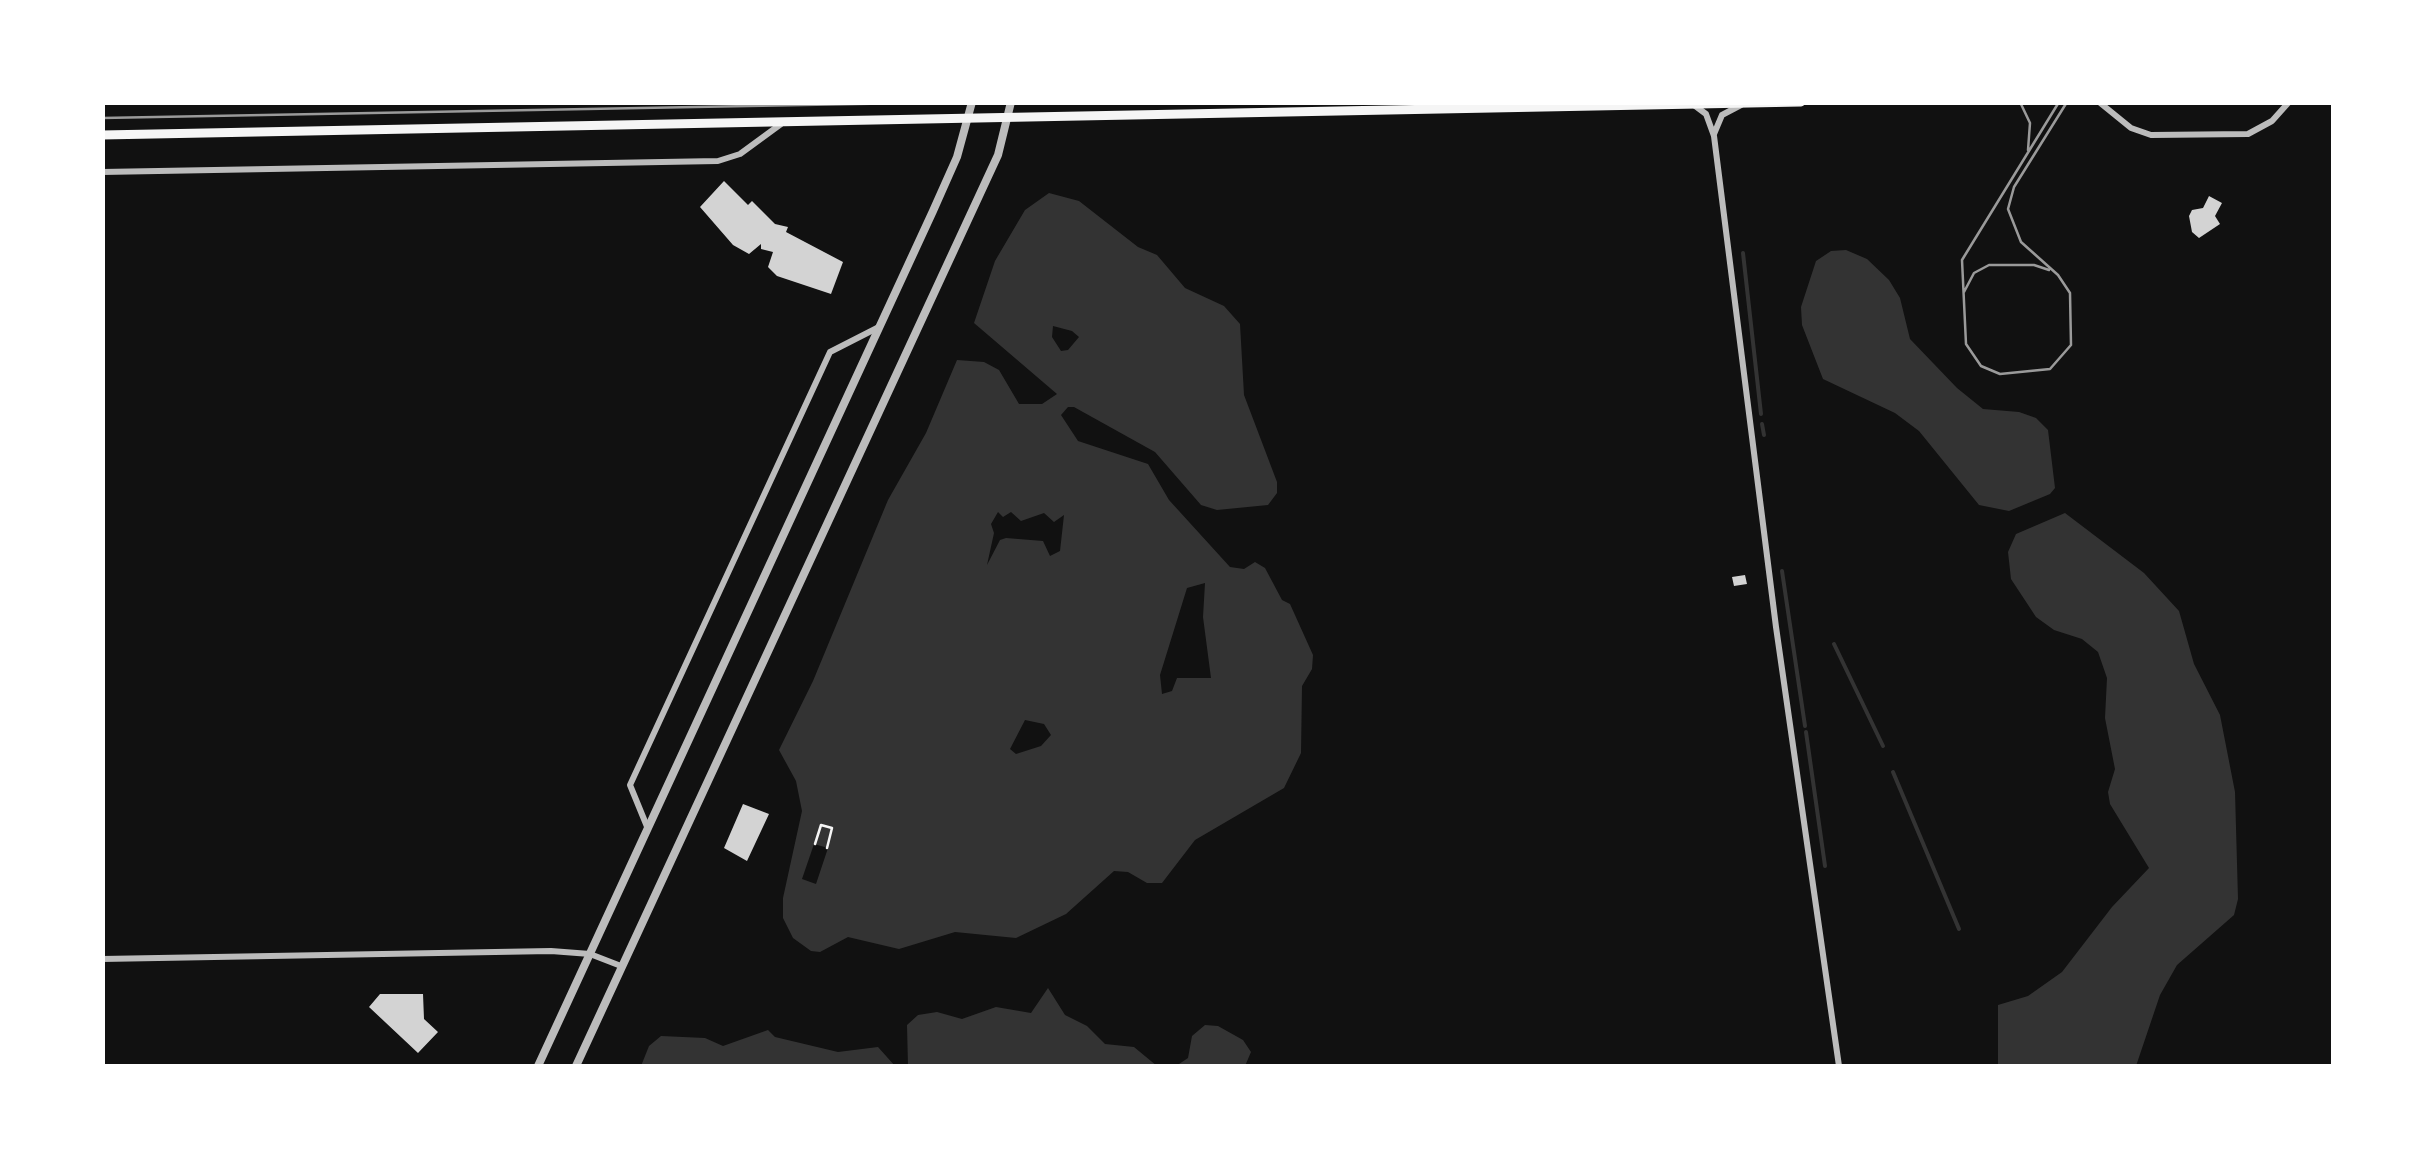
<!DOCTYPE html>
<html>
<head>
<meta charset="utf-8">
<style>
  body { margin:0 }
  #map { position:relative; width:2436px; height:1169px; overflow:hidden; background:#111; font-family:Raleway,sans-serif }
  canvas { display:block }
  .frame { position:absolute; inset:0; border:105px solid #fff; pointer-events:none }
</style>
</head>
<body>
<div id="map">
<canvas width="2436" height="1169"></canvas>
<div class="frame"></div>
</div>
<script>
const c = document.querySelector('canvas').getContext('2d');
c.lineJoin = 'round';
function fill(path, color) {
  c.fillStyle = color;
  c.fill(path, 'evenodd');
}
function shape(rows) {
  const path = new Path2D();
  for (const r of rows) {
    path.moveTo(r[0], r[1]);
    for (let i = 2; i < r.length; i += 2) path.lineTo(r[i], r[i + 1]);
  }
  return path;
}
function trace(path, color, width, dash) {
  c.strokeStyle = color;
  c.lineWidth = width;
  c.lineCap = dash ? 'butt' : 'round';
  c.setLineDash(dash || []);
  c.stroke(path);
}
fill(shape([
  [1049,193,1079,201,1138,247,1157,255,1185,288,1224,306,1240,324,1244,395,1277,482,1277,493,1268,505,1217,510,1201,505,1155,452,1074,407,1068,407,1061,415,1078,441,1148,464,1169,500,1230,567,1244,569,1255,562,1265,568,1282,600,1290,604,1313,655,1312,669,1302,686,1301,753,1284,788,1195,840,1162,883,1147,883,1128,872,1114,871,1066,914,1016,938,955,932,899,949,848,937,820,952,811,951,793,938,783,918,783,898,802,811,796,781,779,750,813,681,888,500,926,433,957,360,984,362,999,370,1019,404,1042,404,1057,394,974,323,995,261,1025,210],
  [1053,326,1072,331,1079,337,1068,350,1061,351,1052,337],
  [998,512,1003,517,1011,512,1021,521,1044,513,1054,522,1064,515,1060,551,1050,556,1043,541,1006,538,1000,540,987,565,994,533,991,524],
  [1205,583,1203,617,1211,678,1177,678,1172,691,1162,694,1160,675,1187,588],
  [1025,720,1044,724,1051,735,1041,746,1016,754,1010,749],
  [1846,250,1867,259,1889,280,1900,298,1910,339,1957,388,1983,409,2019,412,2036,418,2048,430,2055,488,2050,494,2009,511,1979,505,1919,431,1895,413,1823,379,1802,325,1801,307,1816,261,1831,251],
  [2065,513,2144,573,2179,611,2194,664,2220,715,2235,792,2238,899,2234,915,2177,965,2160,995,2136,1066,1998,1066,1998,1005,2028,996,2062,972,2112,907,2149,868,2110,804,2108,792,2115,769,2105,718,2107,678,2098,652,2082,639,2054,630,2036,617,2011,579,2008,552,2016,534],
  [1048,988,1065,1015,1087,1026,1105,1044,1134,1047,1157,1066,908,1066,907,1025,918,1015,937,1012,962,1019,996,1007,1031,1013],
  [1205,1025,1218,1026,1243,1040,1251,1052,1245,1066,1176,1066,1188,1058,1192,1036],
  [768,1030,775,1037,838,1052,878,1047,895,1066,641,1066,649,1046,661,1036,705,1038,723,1046]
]), '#333');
fill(shape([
  [814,844,828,848,816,884,802,879]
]), '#111');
trace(shape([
  [1743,253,1761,414],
  [1762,424,1764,435],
  [1782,571,1805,726],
  [1834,644,1883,746],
  [1806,732,1825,866],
  [1893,772,1959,929]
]), '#333', 4);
fill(shape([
  [724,181,748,205,752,201,775,224,788,227,786,232,843,262,831,294,777,276,768,267,773,252,761,249,761,244,749,254,733,245,700,207],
  [2209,196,2222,203,2215,216,2220,224,2199,238,2192,232,2189,216,2192,210,2203,208],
  [1745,575,1747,584,1734,586,1732,577],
  [743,804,769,814,747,861,724,848],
  [380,994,423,994,424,1019,438,1032,418,1053,369,1007]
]), '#d3d3d3');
trace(shape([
  [815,844,821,825,832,828,827,848]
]), '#f5f5f5', 2.5);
trace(shape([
  [2099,102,2131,128,2151,135,2248,134,2272,121,2289,102],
  [1694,105,1706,114,1714,136,1776,627,1839,1066],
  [1714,134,1722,115,1741,105],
  [102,172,718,161,740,154,781,124],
  [648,829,630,785,830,352,879,327],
  [102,959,551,951,590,954,621,966]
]), '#bcbcbc', 6);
trace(shape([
  [538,1066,933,211,957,157,972,102],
  [576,1066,998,155,1011,102]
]), '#bcbcbc', 8);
trace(shape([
  [102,135,1801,102]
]), '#f5f5f5', 9);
trace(shape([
  [2020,102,2030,123,2028,150],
  [2059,102,1962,260,1966,344,1981,366,2000,374,2050,369,2071,345,2070,293,2058,275,2021,242,2008,209,2014,187,2067,102],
  [102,118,965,102],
  [1964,292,1974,273,1989,265,2034,265,2049,270]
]), '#9a9a9a', 2.5);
</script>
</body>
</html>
